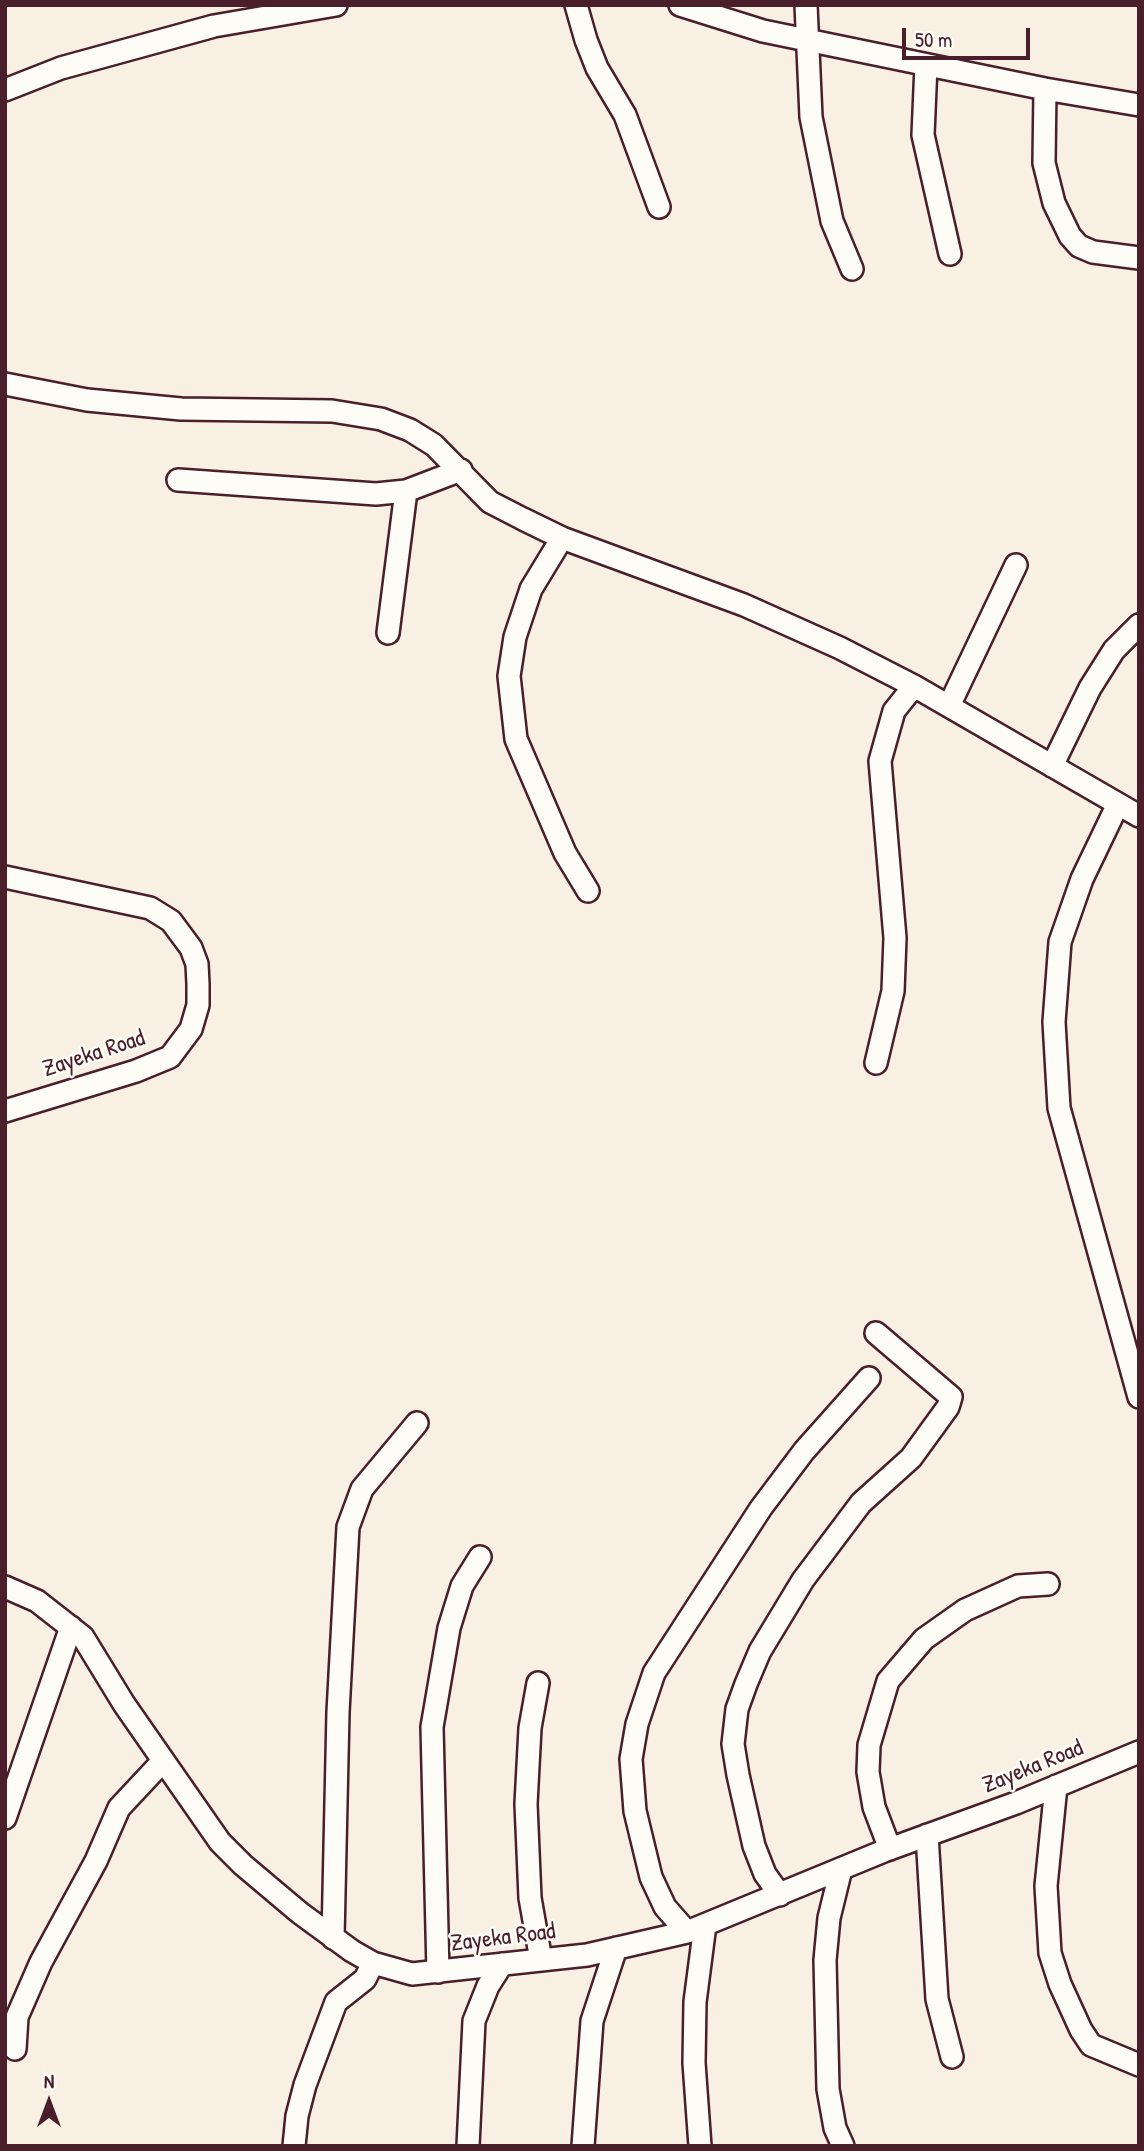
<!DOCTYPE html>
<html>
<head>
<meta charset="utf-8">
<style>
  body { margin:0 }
  #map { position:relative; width:1144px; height:2151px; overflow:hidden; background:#f7f0e3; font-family:"Patrick Hand",sans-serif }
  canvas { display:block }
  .frame { position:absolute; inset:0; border:7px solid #4a1f2b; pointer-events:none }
  .north { position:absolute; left:14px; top:2067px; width:70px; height:70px; -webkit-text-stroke:5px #fdfcf7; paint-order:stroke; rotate:0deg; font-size:19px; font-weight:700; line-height:28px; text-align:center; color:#4a1f2b }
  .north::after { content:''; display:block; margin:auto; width:24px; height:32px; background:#4a1f2b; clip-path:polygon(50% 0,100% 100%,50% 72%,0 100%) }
  .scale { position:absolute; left:902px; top:28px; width:128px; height:32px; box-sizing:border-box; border:4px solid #4a1f2b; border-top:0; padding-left:9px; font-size:21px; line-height:24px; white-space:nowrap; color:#4a1f2b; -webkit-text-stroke:5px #fdfcf7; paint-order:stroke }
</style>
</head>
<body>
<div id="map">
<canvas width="1144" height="2151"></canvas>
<div class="frame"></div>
<div class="north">N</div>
<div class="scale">50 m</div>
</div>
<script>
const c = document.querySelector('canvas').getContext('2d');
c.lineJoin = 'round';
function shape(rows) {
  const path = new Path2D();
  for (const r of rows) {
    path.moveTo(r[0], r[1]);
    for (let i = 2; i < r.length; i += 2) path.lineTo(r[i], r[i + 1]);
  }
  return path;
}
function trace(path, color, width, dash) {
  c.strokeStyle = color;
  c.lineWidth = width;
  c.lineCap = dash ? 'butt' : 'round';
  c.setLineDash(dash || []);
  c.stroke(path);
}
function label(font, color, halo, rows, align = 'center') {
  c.font = font + ' "Patrick Hand",sans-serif';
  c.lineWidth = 5;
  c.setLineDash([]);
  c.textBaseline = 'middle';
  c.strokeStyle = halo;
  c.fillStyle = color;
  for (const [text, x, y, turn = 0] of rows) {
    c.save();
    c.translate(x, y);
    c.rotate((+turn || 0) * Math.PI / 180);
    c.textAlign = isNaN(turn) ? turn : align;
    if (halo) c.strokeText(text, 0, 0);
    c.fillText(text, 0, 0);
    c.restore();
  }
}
const minor = shape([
  [576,5,586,40,597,68,625,115,659,207],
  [680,5,763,31,1045,89,1139,105],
  [806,5,811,117,832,221,852,269],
  [926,65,923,135,950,254],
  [1045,89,1044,163,1054,203,1070,236,1079,246,1093,252,1139,258],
  [5,90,61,68,214,26,336,5],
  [5,384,87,400,181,409,332,411,381,419,410,430,434,445,490,502,523,519,562,538,744,605,840,648,914,686,1139,816],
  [178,480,376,494,406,491,461,470],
  [562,538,531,589,515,637,509,676,516,739,565,853,588,891],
  [388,633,406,491],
  [949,706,1016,565],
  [1052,766,1090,688,1114,650,1139,625],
  [1118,804,1082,879,1060,942,1054,1022,1059,1108,1139,1397],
  [5,877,150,908,171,921,191,948,197,964,198,984,198,1005,191,1029,170,1057,136,1071,5,1111],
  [876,1063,893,991,895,938,880,761,894,711,914,686],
  [5,1587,37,1601,83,1637,124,1704,220,1842,243,1865,300,1913,352,1951,373,1963,412,1974,587,1955,687,1932,884,1851,1016,1803,1139,1752],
  [538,1683,530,1728,526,1804,530,1898,541,1960],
  [1056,1786,1046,1886,1050,1953,1060,1984,1081,2030,1091,2045,1139,2065],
  [5,1818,71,1627],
  [927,1835,937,1999,952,2057],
  [890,1849,874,1807,868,1772,869,1745,888,1681,924,1639,965,1610,1018,1586,1048,1584],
  [841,1869,829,1918,825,1960,828,2089,835,2128,843,2146],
  [780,1895,765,1874,754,1846,738,1775,733,1744,737,1709,746,1684,760,1651,803,1580,861,1503,911,1458,948,1407,951,1397,876,1333],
  [687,1932,665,1907,651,1877,635,1811,631,1759,637,1724,654,1673,761,1508,804,1451,869,1378],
  [333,1938,338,1712,348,1527,362,1489,417,1423],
  [438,1972,432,1727,449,1628,462,1586,480,1557],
  [15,2049,17,2017,41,1962,96,1861,119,1808,163,1761],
  [294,2146,297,2116,305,2085,336,2002,365,1979,373,1963],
  [468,2146,474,2021,488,1986,502,1964],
  [583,2146,592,2021,616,1948],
  [700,2146,694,2063,695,2002,705,1925]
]);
trace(minor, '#4a1f2b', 26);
trace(minor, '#fdfcf7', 21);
label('24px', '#4a1f2b', '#fdfcf7', [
  ["Zayeka Road",94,1054,-18],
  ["Zayeka Road",1033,1767,-22],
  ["Zayeka Road",503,1938,-7]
]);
</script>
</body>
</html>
